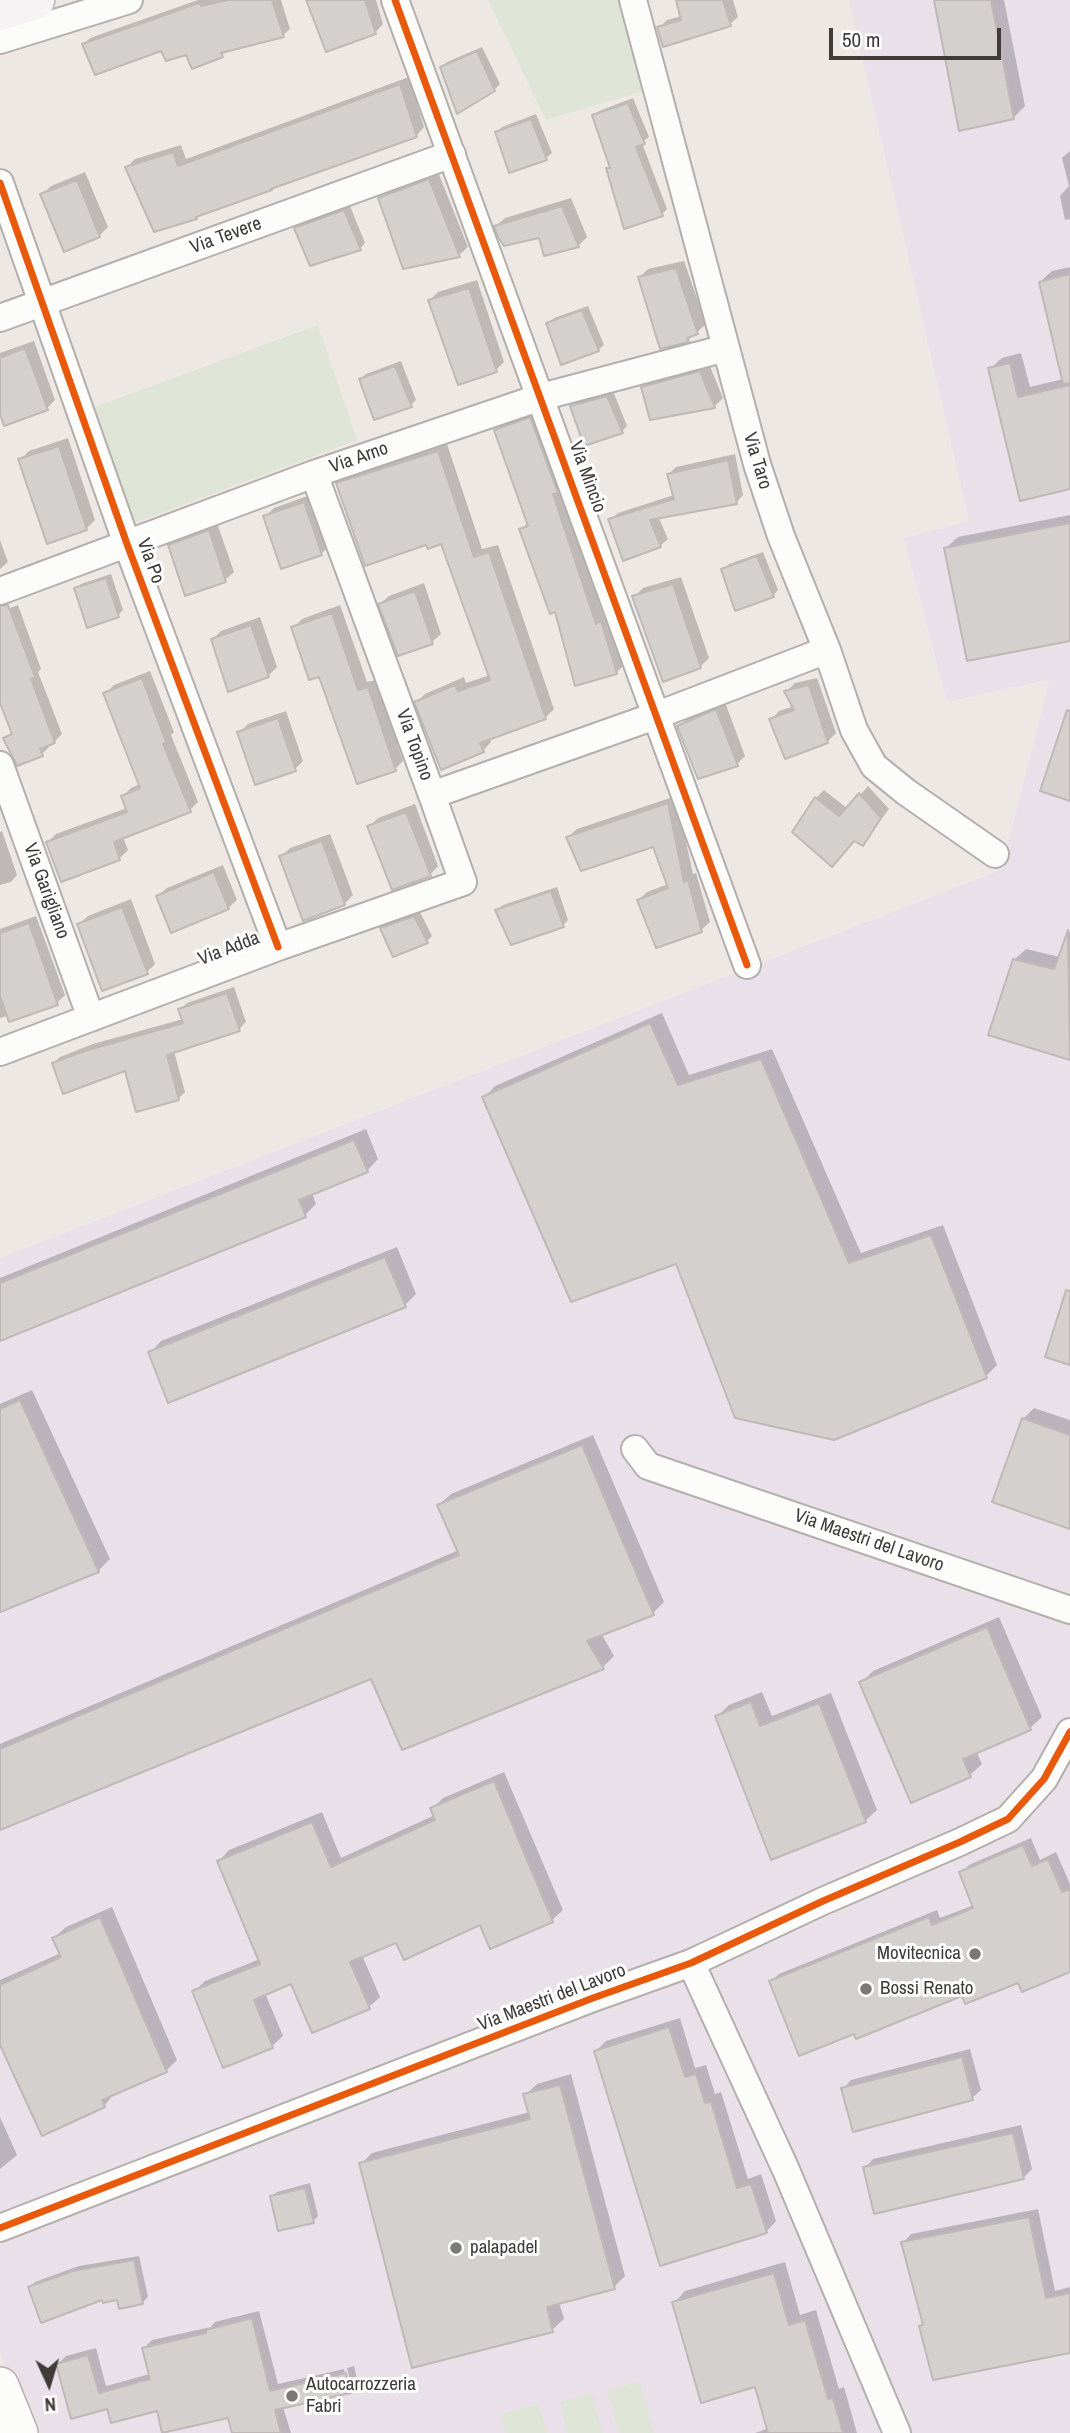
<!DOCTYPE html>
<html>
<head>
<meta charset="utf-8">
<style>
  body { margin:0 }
  #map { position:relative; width:1070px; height:2433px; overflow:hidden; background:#eee8e5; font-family:"Archivo Narrow",sans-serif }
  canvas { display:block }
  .north { position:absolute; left:14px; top:2349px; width:70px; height:70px; -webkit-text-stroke:5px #fff; paint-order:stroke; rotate:176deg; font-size:19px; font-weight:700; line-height:28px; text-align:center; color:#3f3b39 }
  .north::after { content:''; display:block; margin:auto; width:24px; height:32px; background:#3f3b39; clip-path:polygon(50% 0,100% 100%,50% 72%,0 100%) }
  .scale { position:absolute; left:829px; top:28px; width:172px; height:32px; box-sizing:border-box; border:4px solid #3f3b39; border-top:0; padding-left:9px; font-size:21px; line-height:24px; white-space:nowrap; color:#3f3b39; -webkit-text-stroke:5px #fff; paint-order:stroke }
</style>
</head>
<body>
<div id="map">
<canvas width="1070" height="2433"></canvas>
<div class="north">N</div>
<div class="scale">50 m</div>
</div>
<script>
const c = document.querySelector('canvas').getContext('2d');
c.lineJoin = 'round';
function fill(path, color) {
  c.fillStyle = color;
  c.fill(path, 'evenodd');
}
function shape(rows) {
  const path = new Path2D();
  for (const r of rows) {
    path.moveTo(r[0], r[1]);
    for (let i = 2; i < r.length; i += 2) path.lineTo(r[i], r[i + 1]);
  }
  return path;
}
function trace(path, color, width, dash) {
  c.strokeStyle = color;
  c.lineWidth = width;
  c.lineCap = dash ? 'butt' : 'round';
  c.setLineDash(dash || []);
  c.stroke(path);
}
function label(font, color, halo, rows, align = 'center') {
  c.font = font + ' "Archivo Narrow",sans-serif';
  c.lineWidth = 6;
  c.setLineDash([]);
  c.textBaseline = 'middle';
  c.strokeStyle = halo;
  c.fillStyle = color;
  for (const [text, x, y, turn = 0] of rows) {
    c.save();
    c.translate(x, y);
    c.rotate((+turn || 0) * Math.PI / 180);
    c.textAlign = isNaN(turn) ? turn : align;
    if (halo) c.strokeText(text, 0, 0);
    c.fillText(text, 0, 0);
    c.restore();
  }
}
fill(shape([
  [849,0,1070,0,1070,2433,33,2433,0,2353,0,1258,1001,870,1050,679,947,702,904,538,969,521]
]), '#eae0ea');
fill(shape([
  [488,0,619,0,643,91,546,120],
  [318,325,357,440,129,525,89,409],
  [640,2381,654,2433,619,2433,607,2390],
  [592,2393,603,2433,568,2433,560,2402],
  [539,2404,547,2433,506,2433,501,2414]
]), '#dee5d6');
fill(shape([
  [198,0,281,0,290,29,283,35,228,50,222,55,186,53,162,49,84,44,90,38],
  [310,0,376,0,383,24,375,33],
  [677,0,733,0,738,17,730,24,659,28,667,20,682,16],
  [936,0,1004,0,1025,106,1014,117],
  [482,47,500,84,494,90,442,67,447,62],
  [409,77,424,127,416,136,199,214,127,167,135,159,181,145,186,159],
  [633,98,649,137,642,143,667,209,662,214,608,169,611,166,594,116,599,111],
  [536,114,552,153,546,158,510,171,497,132,502,127],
  [1070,151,1070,219,1065,220,1060,196,1069,186,1062,158],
  [85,172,108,227,99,236,42,195,51,186],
  [438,172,468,247,459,255,404,267,380,198,388,190],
  [571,198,587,237,579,245,545,254,540,236,496,226,505,218],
  [350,206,365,243,360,249,296,229,301,223],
  [684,261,706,324,688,340,640,277,648,269],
  [1070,267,1070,487,990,369,1002,358,1021,353,1030,387,1063,379,1040,282,1052,271],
  [477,280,504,362,496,370,430,300,438,292],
  [588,306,604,345,598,350,548,324,554,318],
  [34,341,55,400,47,408,0,409,0,353],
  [401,361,416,400,411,405,361,379,366,374],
  [709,364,723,398,715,406,651,418,643,387,651,379],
  [613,391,627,426,622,431,572,406,577,401],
  [538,411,560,488,604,617,608,615,624,665,616,673,556,610,521,529,529,522,496,430,504,422],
  [68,438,95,520,86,529,20,460,29,451],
  [447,444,482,549,498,545,554,709,545,718,489,737,491,742,483,751,417,702,425,694,464,677,466,683,490,675,442,542,338,484,346,475],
  [735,454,743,495,736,503,658,516,668,539,660,546,610,520,618,513,674,495,669,474,676,467],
  [313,494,330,545,321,554,265,517,274,508],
  [1070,515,1070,639,946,548,958,537],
  [217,523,234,572,225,580,170,546,179,537],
  [0,540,8,562,0,569],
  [763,552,778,590,773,596,723,570,729,564],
  [111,574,123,610,118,615,76,589,81,584],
  [681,577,709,658,700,667,634,597,643,588],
  [424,583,441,634,432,642,399,654,380,604,389,596],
  [18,605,41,669,38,672,62,734,54,742,48,744,49,747,42,754,5,738,13,731,0,699,0,612],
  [340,605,367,682,376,680,403,761,395,769,320,675,293,628,302,619],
  [260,617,277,667,268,676,213,639,221,631],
  [150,671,174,732,171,735,198,802,190,810,123,837,128,850,119,859,48,842,56,834,127,808,123,796,131,788,140,784,105,694,114,685],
  [817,678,836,733,828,741,786,757,771,720,779,711,794,706,787,691,795,683],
  [725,702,745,756,737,764,679,726,688,718],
  [286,711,303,761,295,769,239,733,248,724],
  [868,786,889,809,863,844,816,798,824,790,848,809],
  [676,796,693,874,696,873,710,922,701,930,639,900,647,892,668,884,654,844,568,837,577,829],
  [415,804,438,866,430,875,369,827,378,818],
  [2,831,17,875,11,882,0,885,0,832],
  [330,834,353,895,344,904,281,857,290,848],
  [223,865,237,900,228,908,158,896,167,888],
  [557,887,568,920,563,925,497,910,503,905],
  [131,899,155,964,147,972,79,924,88,916],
  [420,912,432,936,427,941,382,928,387,923],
  [36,916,65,995,57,1003,0,1018,0,929],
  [1070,931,1070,1058,990,1033,1014,960,1026,949,1060,957],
  [234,987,246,1022,239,1029,174,1051,185,1092,178,1099,126,1069,54,1063,60,1057,93,1044,183,1019,180,1010,187,1003],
  [662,1013,689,1075,772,1049,861,1253,943,1225,997,1365,986,1376,677,1261,484,1098,495,1086],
  [366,1129,378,1159,367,1171,312,1193,316,1204,305,1215,0,1339,0,1278],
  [397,1247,416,1294,405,1305,150,1353,161,1341],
  [32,1390,110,1559,98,1571,0,1610,0,1404],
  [1034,1408,1070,1420,1070,1527,1023,1419],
  [593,1435,664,1602,653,1613,601,1633,614,1656,603,1667,372,1676,0,1828,0,1744,459,1550,439,1505,451,1494],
  [999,1617,1042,1717,1030,1728,976,1751,982,1764,970,1775,861,1683,873,1671],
  [762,1692,772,1716,831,1693,877,1810,865,1821,717,1717,729,1705],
  [504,1772,563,1910,552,1920,481,1923,397,1941,362,1955,380,1997,369,2007,313,2031,292,1982,265,1993,283,2036,272,2046,194,1992,205,1981,260,1959,219,1861,229,1850,322,1812,341,1858,435,1815,432,1809,443,1798],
  [1031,1838,1040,1860,1056,1852,1070,1884,1070,1970,963,1994,855,2032,771,1982,779,1974,937,1910,940,1918,974,1905,961,1873,969,1865],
  [112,1907,177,2060,166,2071,115,2093,104,2106,0,2041,0,1980,61,1953,54,1938,66,1927],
  [680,2018,695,2068,706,2065,715,2094,721,2092,748,2179,761,2174,776,2221,766,2232,596,2051,606,2041],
  [970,2049,981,2090,972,2098,843,2089,851,2080],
  [571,2074,625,2276,614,2287,559,2302,564,2319,552,2330,361,2164,372,2153,530,2112,525,2095,537,2084],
  [0,2117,17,2155,0,2169],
  [1021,2125,1032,2169,1023,2178,865,2168,873,2159],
  [310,2183,318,2216,313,2221,271,2197,277,2192],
  [1038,2209,1055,2291,1070,2287,1070,2351,921,2326,924,2323,903,2243,911,2234],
  [139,2256,148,2297,143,2302,30,2288,35,2282,79,2266],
  [785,2262,800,2315,816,2310,839,2389,844,2387,857,2433,755,2433,769,2428,756,2385,674,2303,685,2291],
  [259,2311,278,2384,344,2369,348,2388,352,2388,347,2368,354,2366,358,2383,350,2391,283,2407,291,2433,234,2433,230,2416,108,2407,58,2364,66,2356,96,2348,106,2386,150,2374,144,2348,152,2340,211,2327,215,2322]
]), '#0003');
const building = shape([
  [228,0,272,0,284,37,221,53,223,57,192,69,186,55,166,61,161,51,95,75,82,44,199,3,201,6,228,0],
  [306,0,365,0,376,34,326,52,306,0],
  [676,0,723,0,731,26,663,47,657,27,681,20,676,0],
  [934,0,991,0,1014,119,959,131,934,0],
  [477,51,495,91,457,114,440,67,477,51],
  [400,84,417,137,271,189,272,190,196,217,197,219,154,232,125,167,173,152,178,166,400,84],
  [628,103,645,144,636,147,663,216,624,229,606,168,610,168,592,115,628,103],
  [531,119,547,160,509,173,495,132,531,119],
  [429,179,460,257,403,269,378,198,429,179],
  [77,180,100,237,64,252,40,194,77,180],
  [562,206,579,247,544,256,539,238,504,246,498,237,494,226,562,206],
  [344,210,361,250,310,266,294,228,344,210],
  [676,268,698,334,687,338,689,342,660,349,638,277,676,268],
  [1070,274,1070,383,1063,384,1039,282,1070,274],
  [469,288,497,372,458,385,428,300,469,288],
  [582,310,599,351,561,365,546,323,582,310],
  [25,348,48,410,4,426,0,414,0,358,25,348],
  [1010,363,1018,397,1070,385,1070,489,1020,501,988,368,1010,363],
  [395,366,412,407,374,420,359,379,395,366],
  [700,371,715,408,650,420,641,387,700,371],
  [607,396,623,433,584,446,570,406,607,396],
  [530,417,558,493,553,494,596,624,601,621,617,674,575,686,555,612,550,614,519,529,528,526,494,430,530,417],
  [59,446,87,530,47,544,18,459,59,446],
  [438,451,474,557,489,552,546,719,480,743,484,752,441,770,414,702,455,685,458,691,490,680,441,544,428,549,426,545,365,566,336,483,438,451],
  [728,460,737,504,650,520,661,547,623,561,608,519,674,499,667,474,728,460],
  [304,502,322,555,281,569,263,516,304,502],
  [1070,523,1070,641,967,661,944,548,1070,523],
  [209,530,226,582,185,596,168,545,209,530],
  [757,556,774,597,735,611,721,569,757,556],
  [106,578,119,617,87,628,74,588,106,578],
  [673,584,701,668,663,682,632,596,673,584],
  [415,591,433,644,398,656,378,604,415,591],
  [8,605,35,677,31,679,55,743,40,749,43,756,17,766,3,738,12,734,0,703,0,606,8,605],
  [332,613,358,690,368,687,396,771,357,784,319,677,309,680,291,627,332,613],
  [251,625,269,677,228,692,211,639,251,625],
  [142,678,166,742,163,744,191,812,114,842,120,860,61,882,46,842,127,812,121,796,140,788,103,693,142,678],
  [809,685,828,743,785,759,769,719,794,710,784,691,809,685],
  [716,709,738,766,698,779,677,726,716,709],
  [1067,710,1070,711,1070,801,1040,791,1067,710],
  [278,718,296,771,255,785,237,732,278,718],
  [859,793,881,818,863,846,854,841,832,867,792,832,815,797,839,816,859,793],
  [668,803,684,882,688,880,702,932,656,948,637,900,668,888,653,847,581,871,566,837,668,803],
  [406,812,431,876,392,890,367,826,406,812],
  [322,841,345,905,303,921,279,856,322,841],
  [214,872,229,909,171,933,156,896,214,872],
  [551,891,564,927,511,945,495,910,551,891],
  [122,907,148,974,102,991,77,924,122,907],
  [414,916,428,943,393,957,380,928,414,916],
  [29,923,58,1005,9,1022,0,996,0,933,29,923],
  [1068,930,1070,1060,988,1035,1013,959,1054,969,1068,930],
  [227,993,240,1031,167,1055,179,1100,136,1112,125,1071,63,1094,52,1063,85,1051,183,1023,178,1009,227,993],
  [650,1023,678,1085,761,1059,849,1263,931,1235,987,1378,834,1440,735,1418,676,1264,571,1302,482,1097,650,1023],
  [354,1140,368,1172,299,1200,306,1217,0,1341,0,1283,354,1140],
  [385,1257,406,1307,168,1403,148,1352,385,1257],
  [1066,1290,1070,1291,1070,1365,1045,1357,1066,1290],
  [20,1400,99,1572,0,1612,0,1409,20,1400],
  [1022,1418,1070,1435,1070,1529,992,1502,1022,1418],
  [582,1445,654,1615,587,1641,604,1669,402,1750,371,1679,0,1830,0,1749,459,1555,437,1505,582,1445],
  [987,1627,1031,1730,963,1759,971,1777,911,1803,859,1682,987,1627],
  [751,1702,760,1726,819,1703,866,1822,771,1860,715,1716,751,1702],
  [494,1781,553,1922,490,1949,480,1925,404,1960,396,1943,350,1962,370,2009,312,2033,291,1984,254,2000,273,2048,223,2068,192,1991,260,1964,217,1861,312,1822,331,1867,435,1820,430,1808,494,1781],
  [1023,1845,1032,1866,1048,1859,1062,1892,1070,1889,1070,1972,1022,1992,1018,1983,965,2004,962,1996,856,2039,854,2034,799,2056,769,1981,929,1917,932,1925,973,1908,959,1872,1023,1845],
  [100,1917,167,2072,102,2100,105,2107,42,2136,0,2045,0,1985,61,1957,52,1938,100,1917],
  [669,2027,685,2077,696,2074,705,2103,711,2102,737,2188,751,2184,767,2233,660,2266,594,2051,669,2027],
  [962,2057,973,2100,853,2132,841,2088,962,2057],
  [560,2085,615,2289,547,2307,553,2332,412,2368,359,2163,530,2119,523,2094,560,2085],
  [1013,2133,1024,2179,874,2214,863,2167,1013,2133],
  [305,2188,314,2223,278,2231,270,2196,305,2188],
  [1029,2217,1046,2298,1070,2293,1070,2353,933,2380,919,2326,923,2325,901,2242,1029,2217],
  [134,2260,143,2304,119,2309,117,2300,103,2303,102,2300,41,2323,28,2287,73,2271,134,2260],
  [774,2273,789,2325,805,2320,828,2399,833,2398,843,2433,768,2433,755,2387,701,2403,672,2302,774,2273],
  [252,2318,270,2391,346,2373,351,2393,275,2410,281,2433,232,2433,228,2418,162,2433,157,2411,111,2423,107,2409,71,2419,56,2364,88,2355,99,2393,150,2379,142,2348,206,2333,206,2330,252,2318]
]);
fill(building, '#d4d0cd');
trace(building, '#beb9b7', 2);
const minor = shape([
  [395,0,747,965],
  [633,0,757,464,781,536,827,650,854,730,874,766,906,792,995,854],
  [0,40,129,0],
  [0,183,127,544,278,947],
  [0,318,452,154],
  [314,474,432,795,655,716,827,650],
  [0,591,314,474,541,397,726,348],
  [0,765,91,1018],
  [0,1052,278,947,463,882,432,795],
  [635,1449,648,1466,1070,1610],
  [691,1963,786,2170,897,2433],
  [0,2228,593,1998,691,1963,823,1901,960,1842,1008,1819,1044,1779,1070,1732]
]);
const secondary = shape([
  [0,2386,19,2433]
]);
const primary = shape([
  [0,11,35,0]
]);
trace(minor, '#b4afad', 30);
trace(secondary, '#b4afad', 40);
trace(primary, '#c9bfbf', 42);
trace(minor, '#fcfcfb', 26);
trace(secondary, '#fcfcfb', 37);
trace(primary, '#f7f2f3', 38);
trace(shape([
  [395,0,747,965],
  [0,183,127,544,278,947],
  [0,2228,593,1998,691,1963,823,1901,960,1842,1008,1819,1044,1779,1070,1732]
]), '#e8590c', 7);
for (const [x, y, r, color] of [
  [975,1954,7,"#7c7875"],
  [866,1989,7,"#7c7875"],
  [456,2248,7,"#7c7875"],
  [292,2396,7,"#7c7875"]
]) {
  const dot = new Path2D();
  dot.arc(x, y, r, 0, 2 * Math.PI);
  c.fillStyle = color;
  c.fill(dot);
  trace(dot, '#fff', 2.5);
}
label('19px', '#3f3b39', '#fff', [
  ["Via Tevere",226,236,-20],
  ["Via Arno",359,458,-19],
  ["Via Taro",757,461,73],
  ["Via Mincio",587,477,70],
  ["Via Po",150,561,70],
  ["Via Topino",414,745,70],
  ["Via Garigliano",46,891,70],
  ["Via Adda",229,949,-21],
  ["Via Maestri del Lavoro",869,1541,19],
  ["Via Maestri del Lavoro",552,1998,-21]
]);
label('19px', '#3f3b39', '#fff', [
  ["Movitecnica",961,1954,"right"],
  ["Bossi Renato",880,1989],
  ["palapadel",470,2248],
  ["Autocarrozzeria",306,2385],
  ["Fabri",306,2407]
], 'left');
</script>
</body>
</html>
